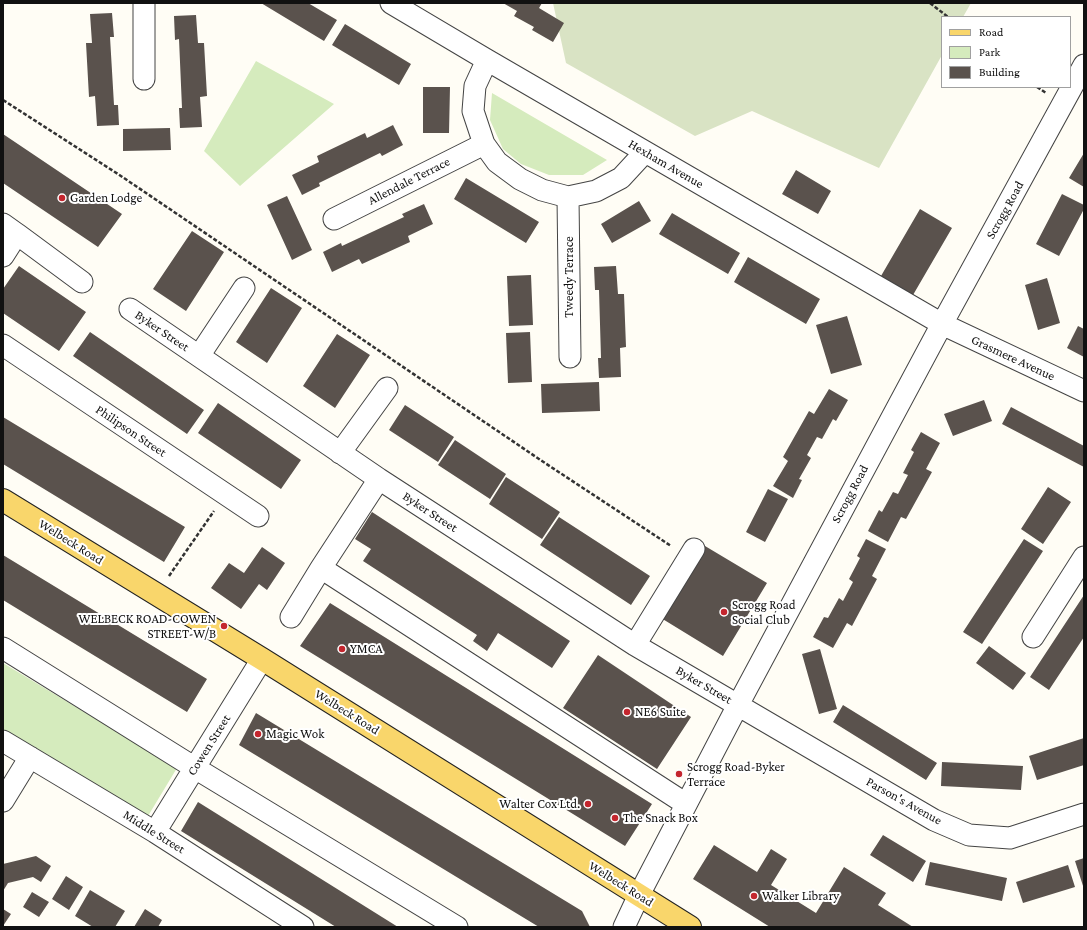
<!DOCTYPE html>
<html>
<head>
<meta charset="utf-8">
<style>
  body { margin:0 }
  #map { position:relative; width:1087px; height:930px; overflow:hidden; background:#fffdf5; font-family:"Crimson Pro",serif }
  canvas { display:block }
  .frame { position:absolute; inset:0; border:4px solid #111; pointer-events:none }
  .legend { position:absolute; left:941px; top:16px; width:130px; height:72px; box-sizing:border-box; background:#fff; border:1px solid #a0a0a0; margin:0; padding:5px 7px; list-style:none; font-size:12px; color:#111 }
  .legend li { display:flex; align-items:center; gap:8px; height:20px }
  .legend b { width:20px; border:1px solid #a0a0a0 }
</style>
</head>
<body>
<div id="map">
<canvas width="1087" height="930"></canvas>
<div class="frame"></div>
<ul class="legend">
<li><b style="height:5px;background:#f9d66b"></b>Road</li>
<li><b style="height:11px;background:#d5ebbd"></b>Park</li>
<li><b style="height:11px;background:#5a524d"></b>Building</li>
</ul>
</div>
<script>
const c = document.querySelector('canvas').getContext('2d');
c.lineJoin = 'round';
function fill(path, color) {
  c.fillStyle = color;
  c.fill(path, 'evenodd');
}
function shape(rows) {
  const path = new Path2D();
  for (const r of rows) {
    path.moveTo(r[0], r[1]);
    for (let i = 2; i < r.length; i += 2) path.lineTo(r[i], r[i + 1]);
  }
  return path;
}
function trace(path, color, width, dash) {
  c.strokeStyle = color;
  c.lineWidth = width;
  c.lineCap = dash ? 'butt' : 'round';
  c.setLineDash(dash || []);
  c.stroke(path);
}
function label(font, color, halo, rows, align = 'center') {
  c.font = font + ' "Crimson Pro",serif';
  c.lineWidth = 4;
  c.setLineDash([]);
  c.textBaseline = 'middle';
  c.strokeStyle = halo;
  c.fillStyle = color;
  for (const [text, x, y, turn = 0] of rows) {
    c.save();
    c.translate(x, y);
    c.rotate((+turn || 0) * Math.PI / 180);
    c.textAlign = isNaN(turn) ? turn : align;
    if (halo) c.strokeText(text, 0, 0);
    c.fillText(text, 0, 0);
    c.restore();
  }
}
fill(shape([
  [256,61,334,104,240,186,204,151],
  [492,93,607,160,583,175,549,175,521,164,503,149,490,120],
  [3,663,177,768,148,816,3,729]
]), '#d5ebbd');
fill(shape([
  [553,3,971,3,963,17,942,17,942,55,879,168,752,111,695,136,566,63]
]), '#d9e3c4');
fill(shape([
  [261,3,308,3,337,20,324,41],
  [503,3,542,3,539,8,564,23,553,42,532,30,534,27,514,16,517,11],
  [112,13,114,37,110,37,114,105,118,105,119,125,97,126,95,96,89,97,86,43,92,43,90,14],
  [196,15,198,43,204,43,207,96,200,97,202,127,180,128,179,108,182,108,179,39,175,40,174,16],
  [345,24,411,64,399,85,332,45],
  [423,87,450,87,449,133,423,133],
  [393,125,403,145,382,156,380,153,319,183,320,186,302,195,292,175,319,162,317,156,365,133,367,138],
  [170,128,171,150,123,151,123,129],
  [3,134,122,214,98,247,3,183],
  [1084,153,1084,187,1069,178],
  [796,170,831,191,818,214,782,194],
  [466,178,539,222,526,243,454,199],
  [1062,194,1084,205,1084,209,1059,256,1036,244],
  [287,196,312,250,292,260,267,205],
  [639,201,651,221,612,243,601,224],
  [424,204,433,224,408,236,410,242,362,264,359,259,332,272,323,252,341,243,342,246,404,217,402,214],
  [920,209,952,228,913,295,881,276],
  [672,213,740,253,728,274,659,234],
  [192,231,224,252,186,311,153,289],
  [748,257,820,299,806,324,734,282],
  [19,266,86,312,59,351,3,313,3,289],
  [616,266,618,294,624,294,626,347,620,348,621,377,599,378,598,358,601,358,599,290,595,290,594,267],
  [531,275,533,325,509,326,507,276],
  [1047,278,1060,323,1038,330,1025,285],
  [271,288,302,308,267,363,236,342],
  [847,316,862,365,831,374,816,325],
  [1078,326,1084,329,1084,357,1067,348],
  [90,332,204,410,187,434,73,356],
  [530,332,532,382,508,383,506,333],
  [337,334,370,355,335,408,303,386],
  [599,382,600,411,542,413,541,384],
  [829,389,848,400,836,421,833,419,822,439,817,437,807,455,811,458,799,479,802,480,793,498,773,486,788,461,783,457,809,411,814,414],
  [984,400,992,421,953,436,944,414],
  [218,403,301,460,281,489,198,433],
  [405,405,454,437,438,462,389,430],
  [1011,407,1084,446,1084,467,1002,424],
  [3,417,185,527,164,562,3,464],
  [921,432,940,443,926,469,932,472,906,519,901,517,888,542,868,531,879,510,882,512,893,492,898,494,908,475,903,473,914,452,911,450],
  [455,440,506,474,490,499,438,465],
  [506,477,560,512,542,539,489,504],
  [1048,487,1071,502,1043,544,1021,529],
  [768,489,788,499,765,542,746,532],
  [372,512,570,641,552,668,498,633,487,651,473,641,477,635,363,561,371,549,355,539],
  [559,517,650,576,631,605,540,545],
  [866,539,886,549,872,576,877,579,852,626,847,623,833,648,813,637,824,617,828,618,839,598,843,601,853,582,849,579,860,558,857,556],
  [1024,539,1043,551,982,644,963,632],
  [705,546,767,583,723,656,661,618],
  [262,547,285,563,267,590,259,584,241,609,211,588,229,563,244,573],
  [3,555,207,679,187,712,3,600],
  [1084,595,1084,637,1049,690,1030,677],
  [330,603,652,804,625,846,300,646],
  [989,646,1026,673,1013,690,976,663],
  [820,649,837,709,819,714,802,654],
  [598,655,691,717,657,769,563,708],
  [843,705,937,763,926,780,833,722],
  [256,713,582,911,590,927,539,927,239,745],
  [1084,738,1084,765,1037,780,1029,756],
  [942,762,1023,766,1021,790,941,786],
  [198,802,398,927,336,927,181,831],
  [883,835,926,861,913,882,870,855],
  [714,845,757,872,771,849,787,859,771,885,816,913,844,867,886,893,878,905,913,927,770,927,693,879],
  [36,856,51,866,41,882,33,877,8,883,3,891,3,864],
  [1084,858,1084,889,1075,861],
  [930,862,1007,878,1002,901,925,885],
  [1068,865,1075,887,1023,903,1016,882],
  [66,876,83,887,69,910,52,899],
  [90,890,125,911,115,927,93,927,75,916],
  [32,892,49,902,39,917,23,907],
  [3,909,11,914,3,926],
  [145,909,162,920,158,927,134,927]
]), '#5a524d');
const minor = shape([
  [144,3,144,79],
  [391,3,487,60,942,324,1084,391],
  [487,60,475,86,473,111,484,144,497,162,520,179,542,190,568,197,596,191,621,178,645,152],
  [568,197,570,357],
  [334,219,484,144],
  [3,224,17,234,3,256],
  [17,234,82,282],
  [130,309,379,479,635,645,934,820,969,835,1010,838,1084,814],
  [3,345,258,516],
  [199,356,244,288],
  [340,453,387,388],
  [321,568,686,804],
  [291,617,321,568,379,479],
  [1033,637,1084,557],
  [635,645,694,549],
  [3,648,195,768,457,927],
  [3,741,155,832,303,927],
  [3,801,30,757],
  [155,832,262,659],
  [624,927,639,895,738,705,942,324,1084,65]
]);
const major = shape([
  [3,500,262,659,690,927]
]);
trace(minor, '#444', 23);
trace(major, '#222', 24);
trace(shape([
  [930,3,948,17],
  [1037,87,1046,93],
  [3,100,118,174,542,461,671,546],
  [169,576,214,511]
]), '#333', 2.5, [4, 2]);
trace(minor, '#fff', 21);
trace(major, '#f9d66b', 22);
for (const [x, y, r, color] of [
  [62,198,4,"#c4262e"],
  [724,612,4,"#c4262e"],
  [224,626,4,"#c4262e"],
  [342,649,4,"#c4262e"],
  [627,712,4,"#c4262e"],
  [258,734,4,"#c4262e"],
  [679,774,4,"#c4262e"],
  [588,804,4,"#c4262e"],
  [615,818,4,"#c4262e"],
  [754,896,4,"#c4262e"]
]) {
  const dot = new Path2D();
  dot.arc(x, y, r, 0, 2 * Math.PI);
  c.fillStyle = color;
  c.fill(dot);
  trace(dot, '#fff', 1.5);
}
label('13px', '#111', '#fff', [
  ["Hexham Avenue",666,164,30],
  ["Allendale Terrace",409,181,-27],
  ["Scrogg Road",1005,210,-61],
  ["Tweedy Terrace",569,277,-90],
  ["Byker Street",162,331,34],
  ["Grasmere Avenue",1013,358,25],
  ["Philipson Street",131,431,34],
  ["Scrogg Road",850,494,-62],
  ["Byker Street",430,512,33],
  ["Welbeck Road",71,542,32],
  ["Byker Street",704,685,30],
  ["Welbeck Road",347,712,32],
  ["Cowen Street",209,745,-58],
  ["Parson's Avenue",904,801,29],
  ["Middle Street",154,832,32],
  ["Welbeck Road",621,884,32]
]);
label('13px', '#111', '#fff', [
  ["Garden Lodge",70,198],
  ["Scrogg Road",732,605],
  ["Social Club",732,620],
  ["WELBECK ROAD-COWEN",216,619,"right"],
  ["STREET-W/B",216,634,"right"],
  ["YMCA",350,649],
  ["NE6 Suite",635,712],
  ["Magic Wok",266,734],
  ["Scrogg Road-Byker",687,767],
  ["Terrace",687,782],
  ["Walter Cox Ltd.",580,804,"right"],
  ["The Snack Box",623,818],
  ["Walker Library",762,896]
], 'left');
</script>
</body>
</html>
